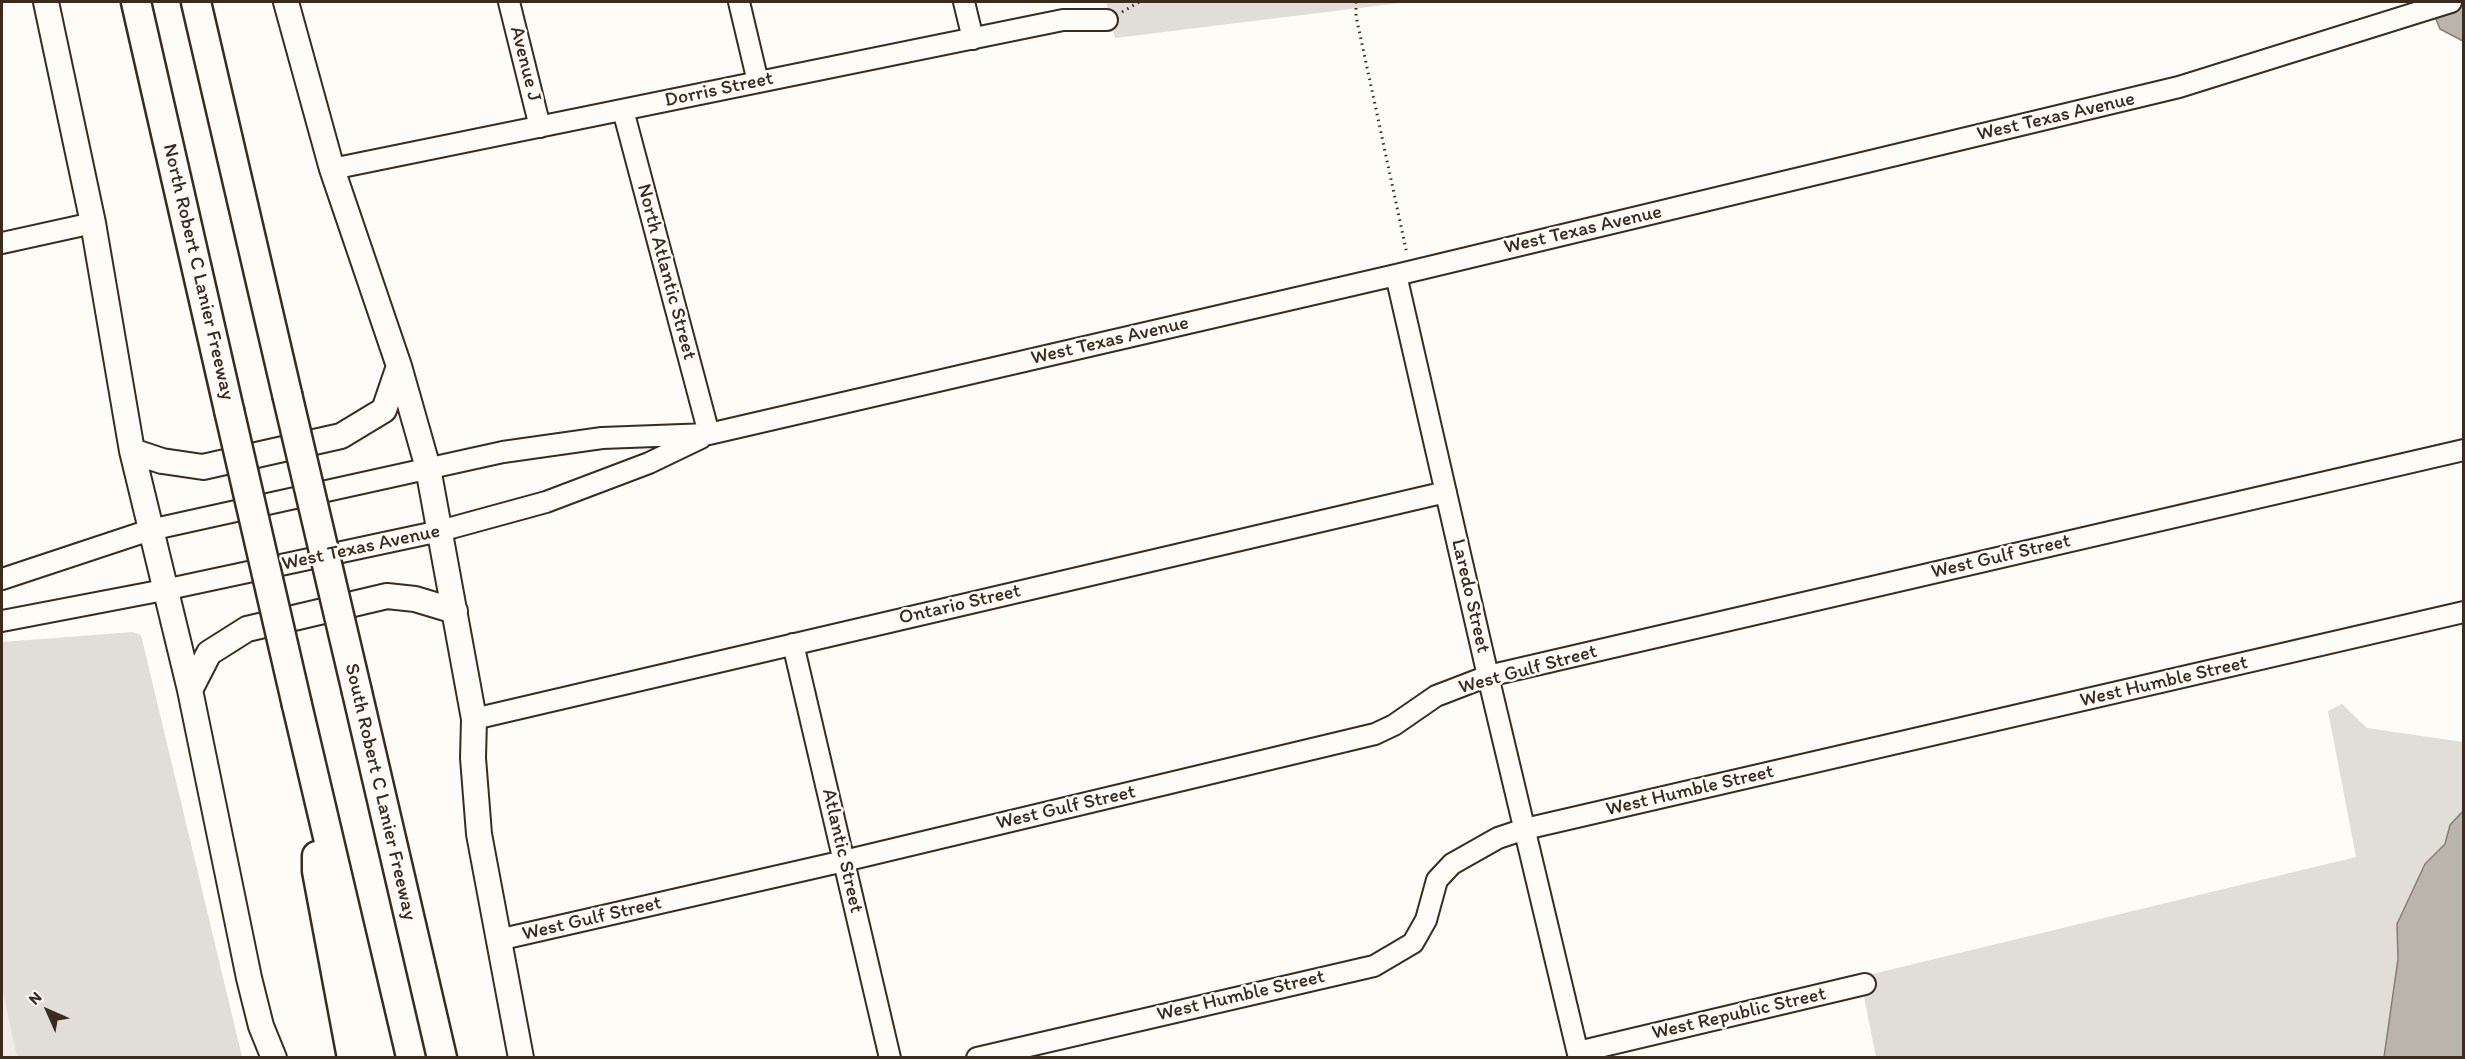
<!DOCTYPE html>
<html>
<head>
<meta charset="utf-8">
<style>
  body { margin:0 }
  #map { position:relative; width:2465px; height:1059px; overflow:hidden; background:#fdfcf7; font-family:Itim,sans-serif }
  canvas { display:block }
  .frame { position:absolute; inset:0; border:3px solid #3b2a1e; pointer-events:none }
  .north { position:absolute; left:18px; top:981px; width:60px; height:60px; -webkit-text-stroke:4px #fdfcf7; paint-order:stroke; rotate:315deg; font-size:16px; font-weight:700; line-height:24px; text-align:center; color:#3b2a1e }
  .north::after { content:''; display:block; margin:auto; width:21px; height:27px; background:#3b2a1e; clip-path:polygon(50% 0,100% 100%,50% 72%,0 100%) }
</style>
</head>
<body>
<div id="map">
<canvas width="2465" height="1059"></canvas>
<div class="frame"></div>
<div class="north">N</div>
</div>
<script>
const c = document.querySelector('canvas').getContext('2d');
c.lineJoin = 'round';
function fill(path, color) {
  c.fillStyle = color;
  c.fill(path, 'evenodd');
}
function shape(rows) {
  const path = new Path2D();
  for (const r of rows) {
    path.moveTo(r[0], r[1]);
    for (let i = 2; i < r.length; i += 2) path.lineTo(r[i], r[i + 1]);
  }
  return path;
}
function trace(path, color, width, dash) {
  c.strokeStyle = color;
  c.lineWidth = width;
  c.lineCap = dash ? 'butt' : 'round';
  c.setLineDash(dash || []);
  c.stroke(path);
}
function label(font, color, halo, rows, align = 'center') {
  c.font = font + ' Itim,sans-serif';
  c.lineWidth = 5;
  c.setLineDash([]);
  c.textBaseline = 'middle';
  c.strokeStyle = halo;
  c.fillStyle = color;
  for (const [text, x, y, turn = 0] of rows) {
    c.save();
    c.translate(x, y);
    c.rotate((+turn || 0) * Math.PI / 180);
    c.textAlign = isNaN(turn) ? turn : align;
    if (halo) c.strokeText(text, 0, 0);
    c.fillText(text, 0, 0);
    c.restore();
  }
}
fill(shape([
  [2,989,17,1057,2,1057]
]), '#efece7');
fill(shape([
  [1106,2,1408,2,1115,38],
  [133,632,141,635,242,1057,17,1057,2,989,2,642],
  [2342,704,2367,728,2463,742,2463,811,2450,825,2445,844,2425,864,2397,924,2398,959,2384,1057,1876,1057,1860,977,2356,857,2328,711]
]), '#e1ded7');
const water = shape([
  [2429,2,2463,2,2463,41,2440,29,2429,2],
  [2463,811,2463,1057,2384,1057,2398,959,2397,924,2425,864,2445,844,2450,825,2463,811]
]);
fill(water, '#bbb4ad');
trace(water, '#887d74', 1.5);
const minor = shape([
  [509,2,540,127],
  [739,2,758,82],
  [964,2,973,39],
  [623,110,709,434],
  [332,169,1063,20,1107,20],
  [2,243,93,223],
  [1396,275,1488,676,1579,1058],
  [2,579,150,530,503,452,602,438,709,434,1396,275,2179,87,2451,2],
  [2,621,164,590,440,531,546,502,649,463,701,438],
  [793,644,890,1058],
  [474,719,1446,492],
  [498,940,844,861,1375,734,1394,725,1436,696,1488,676,2464,450],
  [1578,1052,1865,984],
  [977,1058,1374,966,1413,943,1426,920,1437,880,1452,864,1498,838,1525,829,2464,612]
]);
const major = shape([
  [46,2,93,223,132,451,190,690,249,978,261,1026,274,1058],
  [286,2,332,169,399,366,428,468,474,719,473,758,479,834,521,1058],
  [132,451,162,461,203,467,341,436,384,410,399,366],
  [190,690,209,653,247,629,387,596,415,599,455,611]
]);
const highway = shape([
  [136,2,229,410],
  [196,2,287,394],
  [357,692,442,1058],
  [297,705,380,1058],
  [317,856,317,871,352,1058]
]);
trace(minor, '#3b2a1e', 24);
trace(major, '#3b2a1e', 28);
trace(highway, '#3b2a1e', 33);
trace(shape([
  [1356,2,1356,16,1407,254],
  [1122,12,1139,2]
]), '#3b2a1e', 3, [1.5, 4.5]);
trace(minor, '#fdfcf7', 20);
trace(major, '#fdfcf7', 24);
trace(highway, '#fdfcf7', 28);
const highwayBridge = shape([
  [287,394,357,692],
  [229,410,297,705]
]);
trace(highwayBridge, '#3b2a1e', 33, []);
trace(highwayBridge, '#fdfcf7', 28);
label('20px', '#3b2a1e', '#fdfcf7', [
  ["Avenue J",525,64,76],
  ["Dorris Street",719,90,-12],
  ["West Texas Avenue",2056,117,-13],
  ["West Texas Avenue",1583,230,-13],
  ["North Robert C Lanier Freeway",198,272,77],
  ["North Atlantic Street",666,272,75],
  ["West Texas Avenue",1110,341,-13],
  ["West Texas Avenue",361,548,-12],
  ["West Gulf Street",2001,557,-13],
  ["Laredo Street",1470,596,77],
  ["Ontario Street",960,605,-13],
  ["West Gulf Street",1528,670,-15],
  ["West Humble Street",2164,682,-13],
  ["West Humble Street",1690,791,-13],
  ["South Robert C Lanier Freeway",380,792,77],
  ["West Gulf Street",1066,808,-13],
  ["Atlantic Street",842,851,77],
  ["West Gulf Street",592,919,-13],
  ["West Humble Street",1241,996,-13],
  ["West Republic Street",1739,1014,-13]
]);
</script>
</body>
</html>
